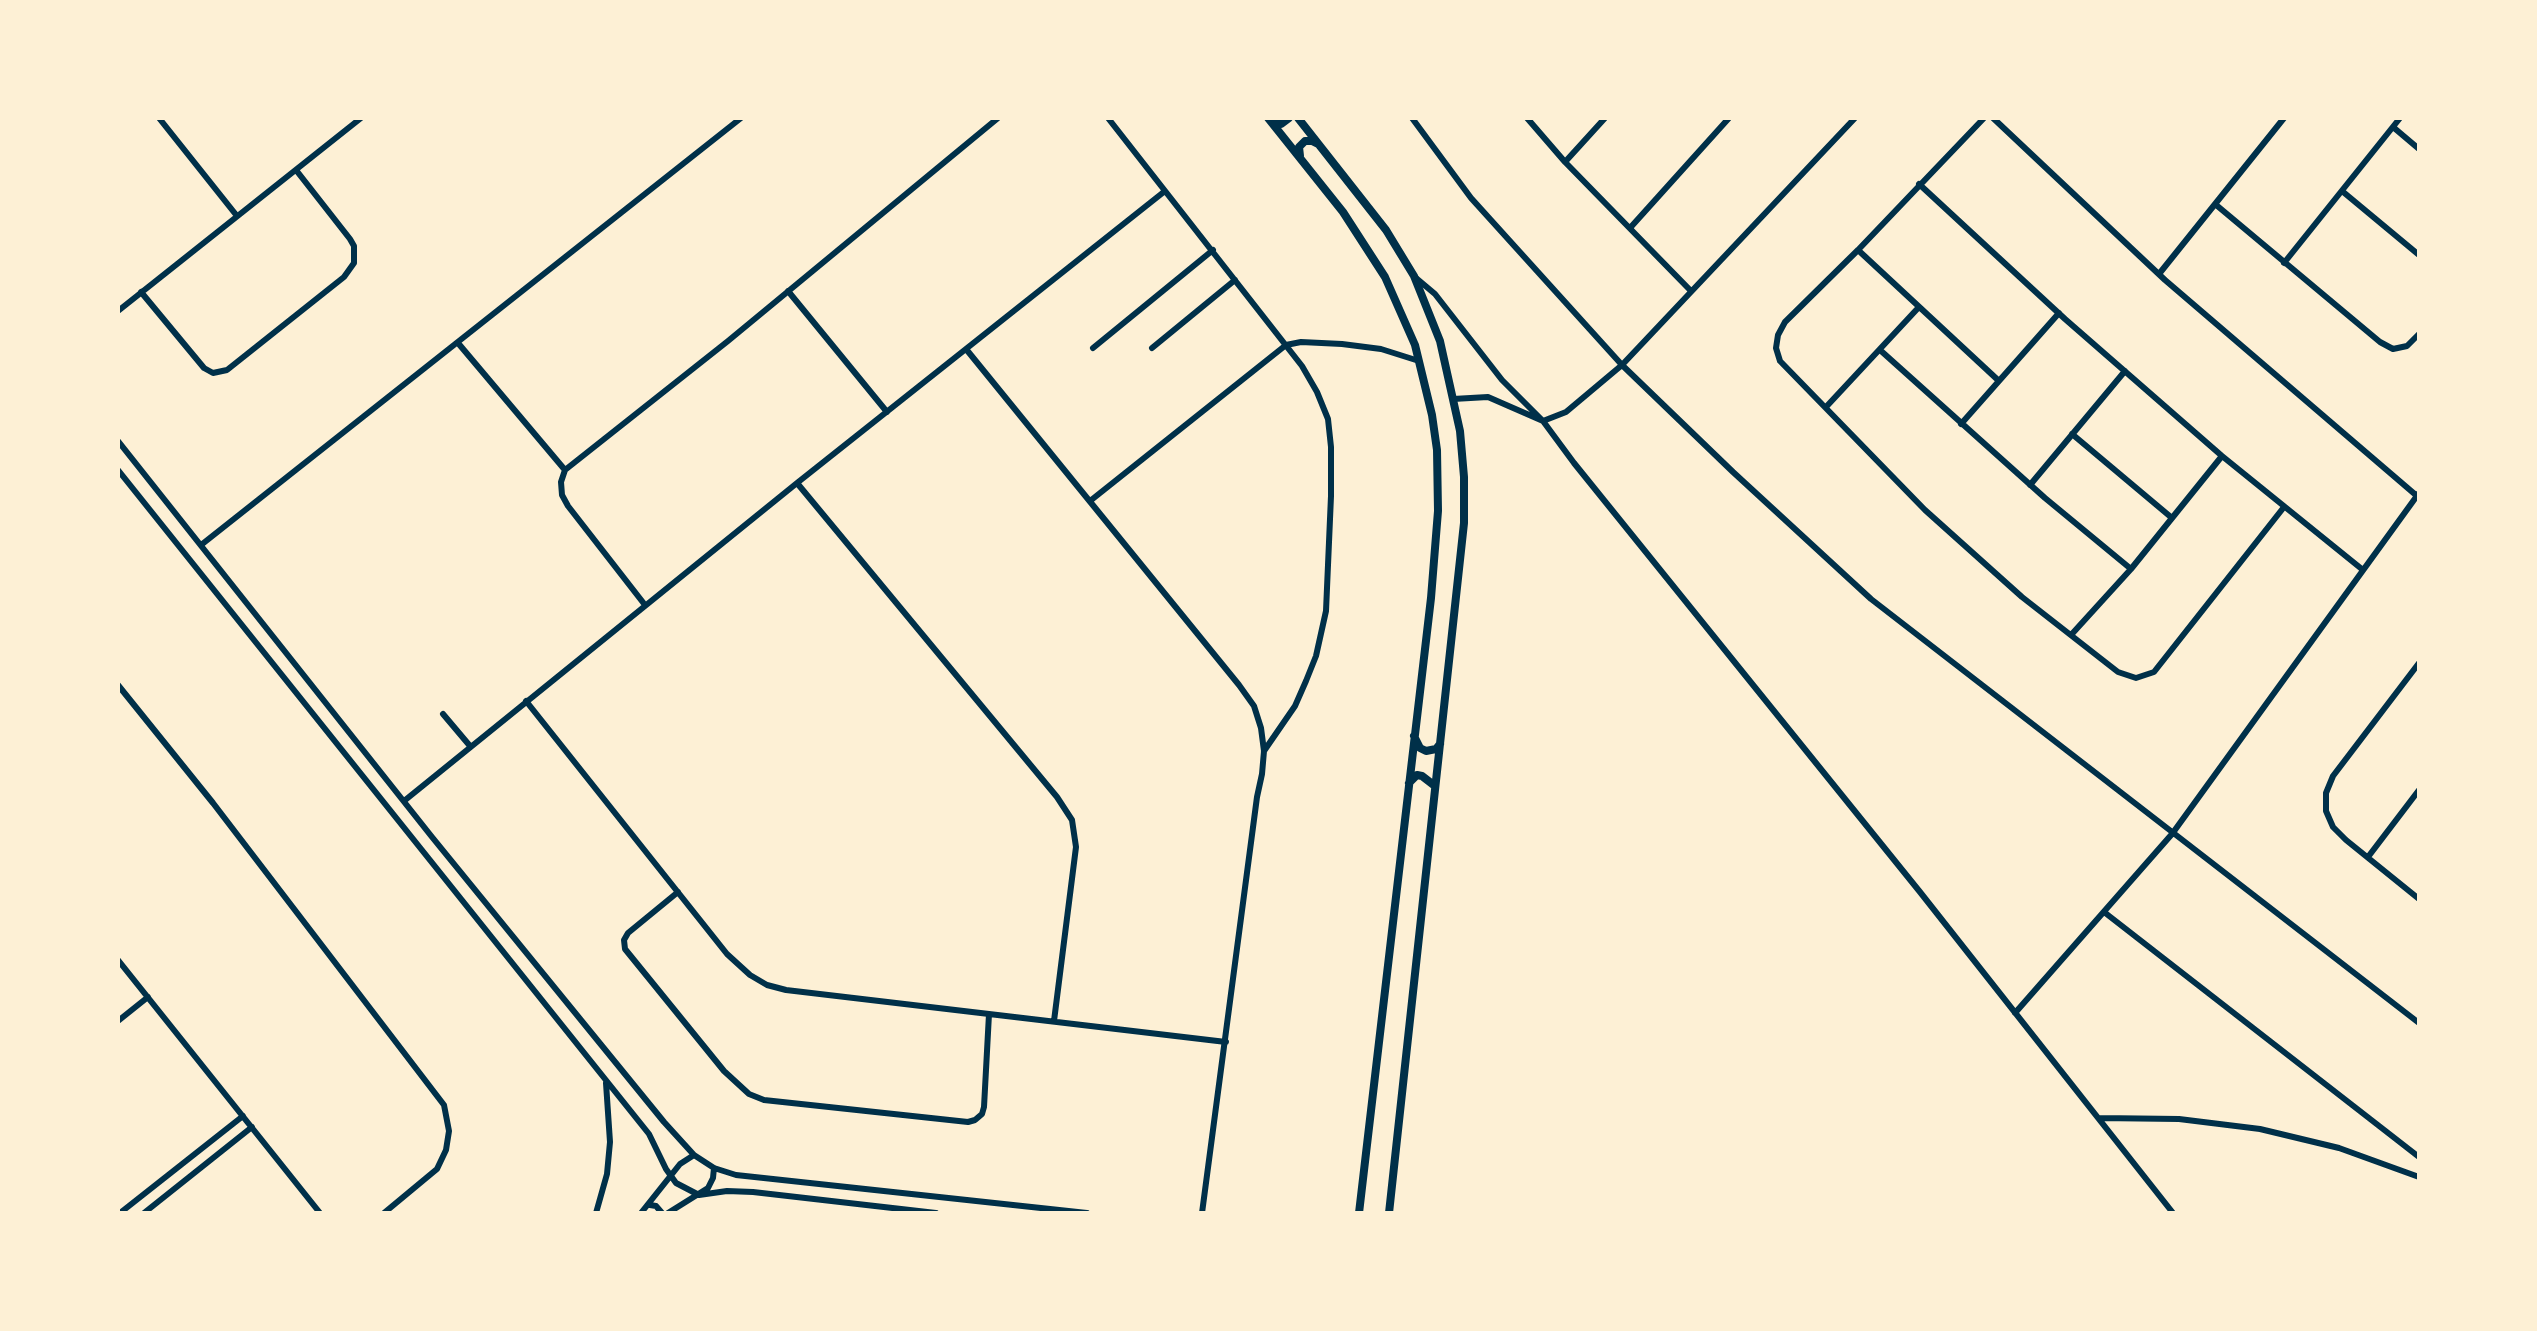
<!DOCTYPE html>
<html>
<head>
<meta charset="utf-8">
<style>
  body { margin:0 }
  #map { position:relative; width:2537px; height:1331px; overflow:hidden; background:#fdf0d5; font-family:"Roboto Condensed",sans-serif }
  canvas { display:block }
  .frame { position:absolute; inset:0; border:120px solid #fdf0d5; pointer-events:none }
</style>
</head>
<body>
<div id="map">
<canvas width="2537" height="1331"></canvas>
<div class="frame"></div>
</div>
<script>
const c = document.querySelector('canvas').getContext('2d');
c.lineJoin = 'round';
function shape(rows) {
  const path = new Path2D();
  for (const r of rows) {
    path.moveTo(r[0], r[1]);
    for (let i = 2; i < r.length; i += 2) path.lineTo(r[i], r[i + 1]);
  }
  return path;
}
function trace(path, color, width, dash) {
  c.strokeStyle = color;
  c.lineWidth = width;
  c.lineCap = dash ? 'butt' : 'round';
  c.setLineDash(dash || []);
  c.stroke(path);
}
trace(shape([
  [159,118,237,216],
  [1108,118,1302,366,1317,392,1328,419,1331,447,1331,496,1326,611,1316,656,1306,681,1295,706,1264,751],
  [1412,118,1471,198,1622,365,1733,472,1871,599,2419,1023],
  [1527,118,1565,162,1691,291],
  [1984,118,1858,250,1785,322,1778,335,1776,348,1780,361,1925,510,2022,597,2118,672,2136,678,2154,672,2284,507],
  [1993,118,2165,280,2417,496],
  [2393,127,2419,149],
  [1565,162,1605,118],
  [1919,184,2065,319,2222,456,2363,570],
  [2342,191,2419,255],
  [2215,204,2380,342,2393,349,2407,346,2419,334],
  [1630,228,1729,118],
  [1858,250,1999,381],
  [2284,263,2400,118],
  [2159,274,2284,118],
  [1416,278,1435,294,1502,380,1543,421,1574,463,1920,892,2173,1213],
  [788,291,887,412],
  [141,292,204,368,213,373,227,370,344,277,354,263,354,246,350,239,296,170],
  [118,311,361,118],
  [458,343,565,470],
  [1093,348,1213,250],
  [1152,348,1235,280],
  [966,349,1239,685,1254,706,1261,728,1264,751,1262,774,1257,797,1202,1213],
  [1880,350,2045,498,2131,569],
  [1453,399,1488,397,1543,421,1566,412,1622,365,1855,118],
  [1826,407,1919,307],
  [1961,424,2059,313],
  [2072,434,2172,518],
  [118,441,432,837,664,1122,694,1155,714,1168,736,1175,1087,1213],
  [118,470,649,1134,666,1169,676,1183,699,1195,727,1191,753,1192,936,1213],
  [797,483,1057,797,1072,820,1076,847,1054,1021],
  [2030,485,2125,371],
  [1090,501,1286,345,1301,342,1342,344,1381,349,1419,361],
  [201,545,741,118],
  [645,605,568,506,562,495,561,482,565,470,728,341,998,118],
  [2071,635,2131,569,2222,456],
  [2419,663,2333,776,2326,793,2326,811,2333,827,2346,840,2419,899],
  [118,685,213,803,444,1105,449,1131,446,1150,437,1169,384,1213],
  [526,701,727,954,750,975,767,985,786,990,1226,1042],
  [443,714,470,746],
  [404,801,797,483,1165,191],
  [2368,857,2419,790],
  [678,892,628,933,624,940,625,949,724,1071,749,1094,764,1100,968,1122,975,1120,982,1114,984,1107,989,1014],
  [2104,912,2419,1157],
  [118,960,320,1213],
  [2015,1013,2172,834,2419,493],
  [118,1021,148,997],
  [2099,1118,2179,1119,2260,1129,2339,1148,2419,1177],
  [650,1205,656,1206,662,1213],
  [120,1213,243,1116],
  [144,1213,252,1127],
  [596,1213,607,1174,610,1142,606,1083],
  [641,1213,680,1164,694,1155],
  [668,1213,708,1188,713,1178,714,1168]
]), '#003049', 6);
trace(shape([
  [1268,118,1343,212,1385,277,1415,345,1432,415,1437,450,1438,511,1431,598,1359,1213],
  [1298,118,1386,230,1414,276,1440,341,1460,431,1464,477,1464,523,1389,1213],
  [1273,122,1281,124,1289,118],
  [1300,156,1299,147,1305,141,1312,141,1318,144],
  [1414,736,1420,748,1426,751,1436,749,1440,744],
  [1409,783,1417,775,1422,776,1435,786]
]), '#003049', 8);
</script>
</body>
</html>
